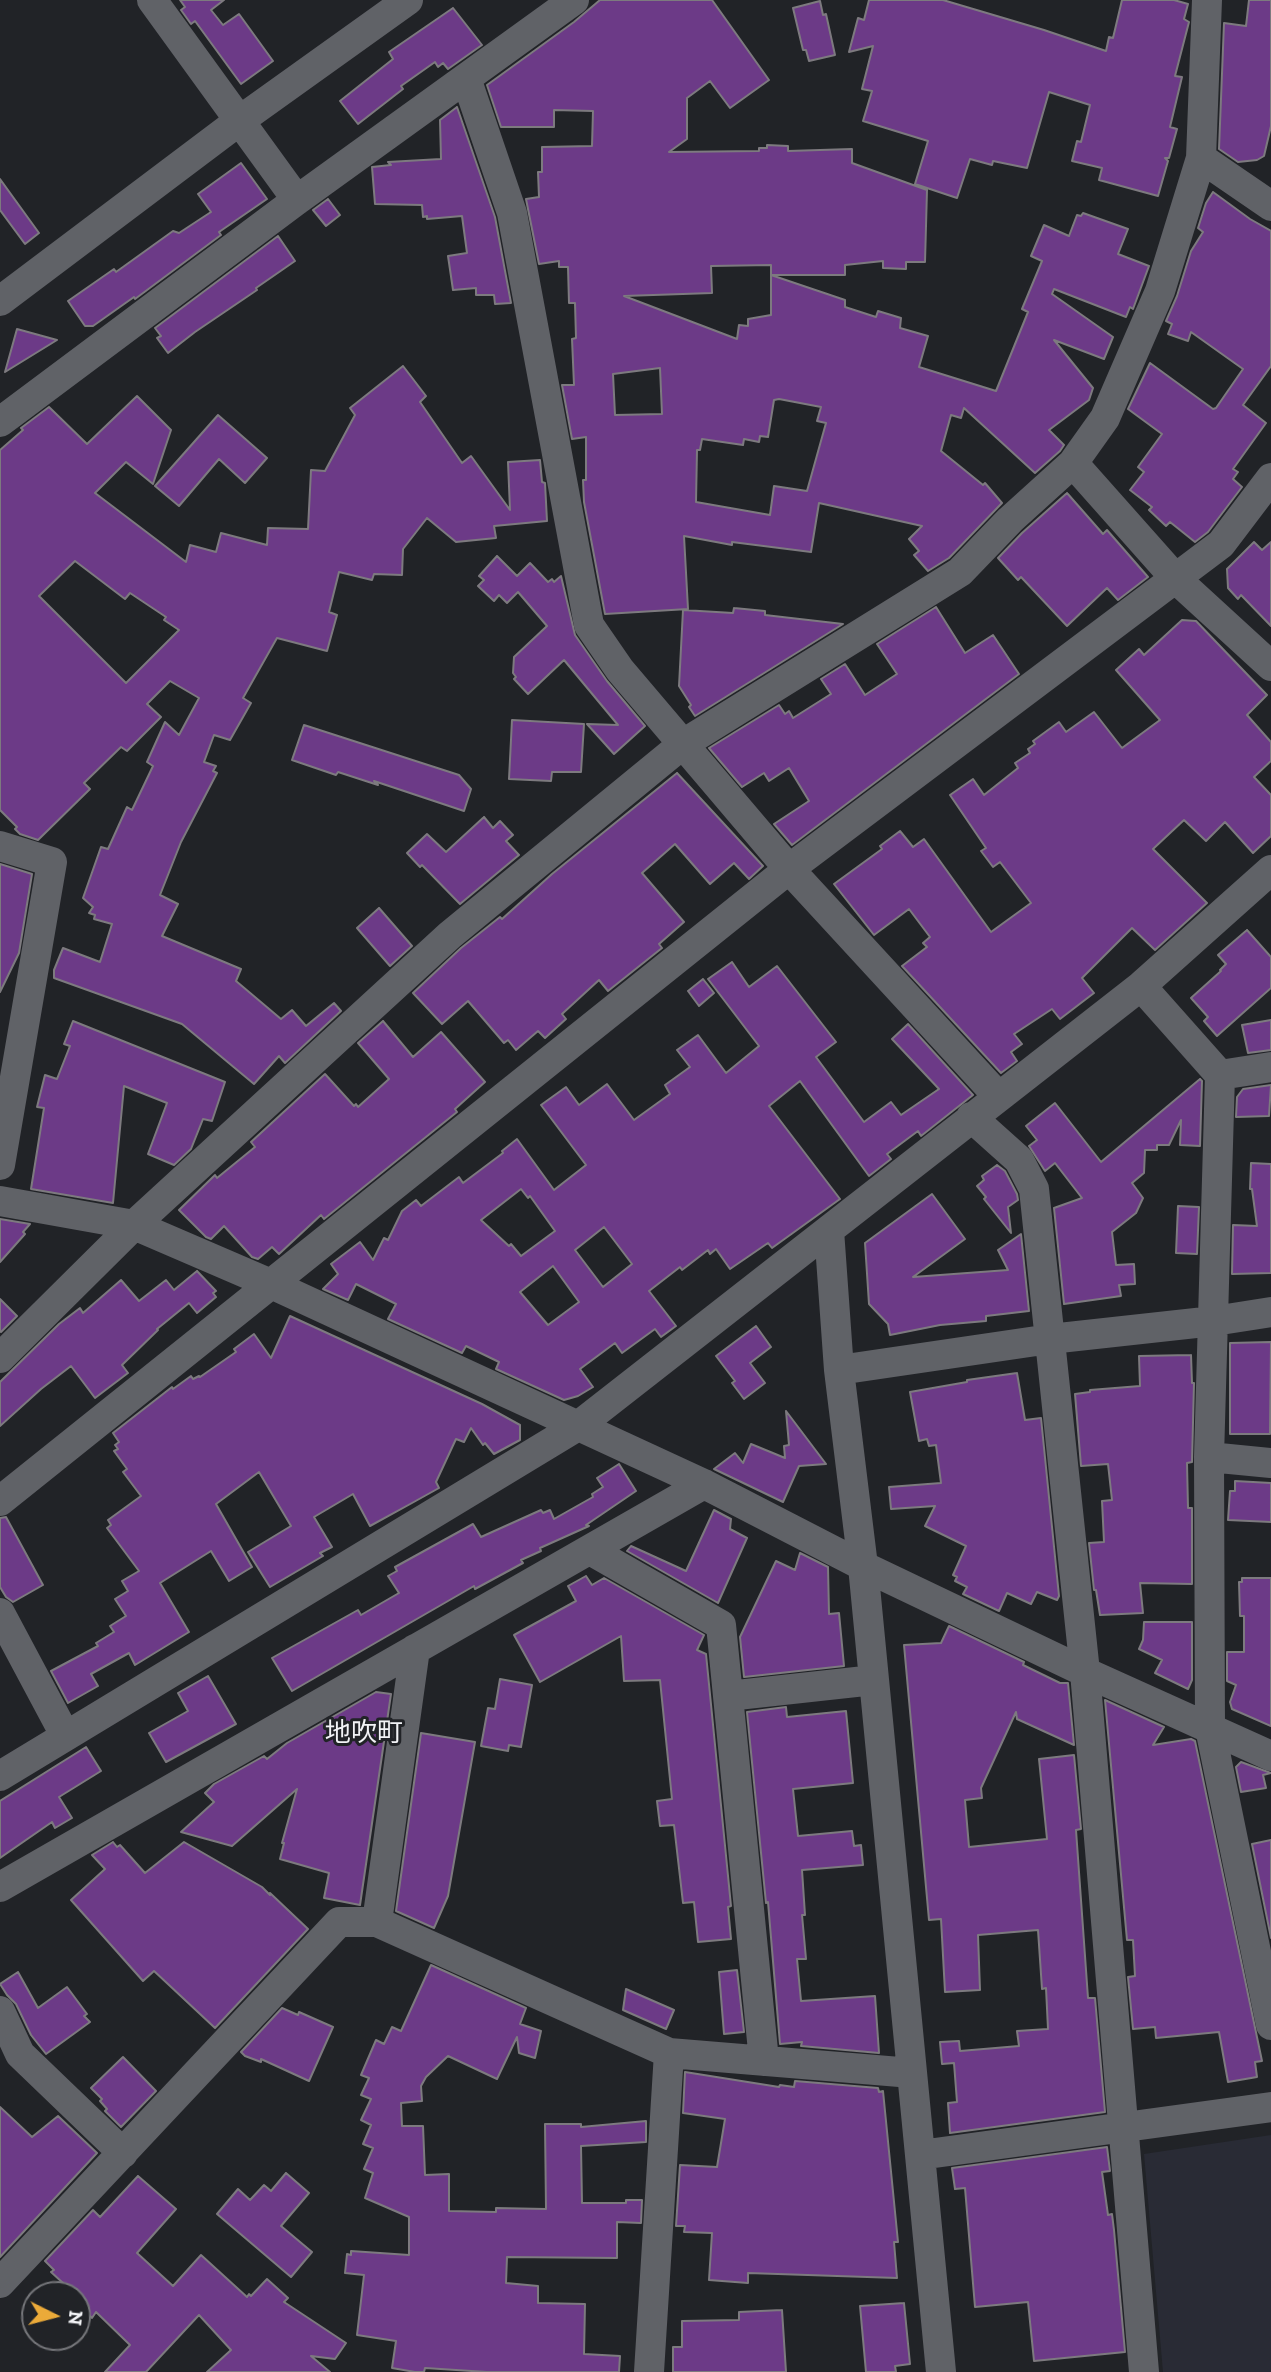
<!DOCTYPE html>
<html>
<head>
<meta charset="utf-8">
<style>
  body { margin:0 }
  #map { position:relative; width:1271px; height:2372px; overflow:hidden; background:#212327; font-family:"Zilla Slab",serif }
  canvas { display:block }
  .north { position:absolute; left:21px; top:2281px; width:70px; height:70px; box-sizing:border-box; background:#212327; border:2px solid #75767a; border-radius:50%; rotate:96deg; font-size:19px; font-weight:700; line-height:28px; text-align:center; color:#f2f3f6 }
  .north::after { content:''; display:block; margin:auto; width:24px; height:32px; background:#ebaa39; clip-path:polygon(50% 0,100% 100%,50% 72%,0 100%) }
</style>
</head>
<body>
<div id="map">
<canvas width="1271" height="2372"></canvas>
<div class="north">N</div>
</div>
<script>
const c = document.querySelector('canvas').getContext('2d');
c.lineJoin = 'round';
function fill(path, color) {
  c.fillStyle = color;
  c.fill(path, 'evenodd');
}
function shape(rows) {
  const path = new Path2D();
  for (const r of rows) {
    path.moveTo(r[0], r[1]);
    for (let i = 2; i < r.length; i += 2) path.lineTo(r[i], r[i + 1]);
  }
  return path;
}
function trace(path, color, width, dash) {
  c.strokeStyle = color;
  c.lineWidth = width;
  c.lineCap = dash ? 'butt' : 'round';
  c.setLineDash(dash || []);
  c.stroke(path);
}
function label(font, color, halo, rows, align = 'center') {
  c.font = font + ' "Zilla Slab","Noto Sans JP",serif';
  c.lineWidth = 6;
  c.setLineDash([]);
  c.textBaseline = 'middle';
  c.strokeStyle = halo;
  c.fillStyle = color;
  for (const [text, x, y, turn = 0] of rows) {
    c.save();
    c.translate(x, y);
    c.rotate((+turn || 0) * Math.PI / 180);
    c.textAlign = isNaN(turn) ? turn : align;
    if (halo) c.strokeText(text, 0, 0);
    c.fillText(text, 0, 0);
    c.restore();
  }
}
fill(shape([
  [1271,2135,1271,2372,1163,2372,1144,2154]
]), '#292b35');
const building = shape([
  [180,0,224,0,211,10,223,25,239,14,273,61,241,84,195,21,191,24,181,10,185,7,180,0],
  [600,0,712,0,769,80,730,108,710,81,687,98,687,139,669,152,759,151,759,148,767,148,767,145,788,146,788,151,852,149,852,163,927,190,925,262,906,262,906,269,883,268,883,261,845,265,845,275,771,275,771,265,711,266,712,293,624,296,737,339,739,325,748,326,748,319,771,315,771,275,845,300,845,307,876,317,878,311,901,318,900,328,928,336,919,367,996,391,1028,312,1022,309,1042,261,1031,256,1044,225,1069,236,1077,215,1081,216,1083,213,1128,229,1118,254,1149,266,1133,309,1130,307,1126,317,1054,289,1052,294,1113,337,1104,359,1054,340,1093,388,1089,400,1049,430,1064,445,1060,451,1035,473,964,408,961,418,951,415,941,451,983,485,985,483,1002,503,949,558,928,571,914,555,919,551,909,539,922,526,819,503,811,552,732,542,732,545,684,536,688,609,605,614,584,502,583,480,586,480,586,437,572,439,562,385,574,385,572,339,576,338,575,303,569,303,568,267,559,267,559,261,539,264,526,199,539,197,538,172,542,172,542,147,592,146,593,111,554,110,554,127,501,127,487,85,574,22,600,0],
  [660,368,662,414,615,415,613,374,660,368],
  [779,399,821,407,817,421,826,423,807,491,774,486,770,515,696,502,697,450,700,450,702,439,743,445,744,439,759,442,760,436,768,437,774,400,779,399],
  [869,0,943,0,1044,30,1106,51,1109,37,1113,38,1122,0,1174,0,1188,4,1184,19,1189,22,1175,76,1182,77,1170,127,1177,129,1169,158,1165,158,1168,161,1158,196,1099,180,1102,168,1072,161,1077,141,1081,142,1090,105,1049,92,1027,168,993,161,992,165,970,159,957,198,915,184,928,141,863,121,872,91,862,89,873,46,849,52,858,18,864,20,869,0],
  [1249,0,1271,0,1271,126,1264,156,1257,160,1238,162,1219,149,1224,23,1246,26,1249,0],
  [820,1,823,15,826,14,835,55,809,61,806,50,803,50,793,8,820,1],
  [453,8,482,45,448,69,443,63,438,67,435,62,401,86,403,89,358,124,340,101,393,59,389,52,453,8],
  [457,107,495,217,511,303,495,304,494,295,476,295,476,288,453,290,448,256,467,253,462,216,427,219,427,216,423,217,422,205,375,204,372,167,391,165,388,162,441,159,440,120,457,107],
  [241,163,267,199,219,232,221,235,135,299,134,297,93,326,85,326,68,301,114,269,116,272,173,231,179,233,211,212,198,194,241,163],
  [0,179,39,233,25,244,0,210,0,179],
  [1213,192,1250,219,1271,231,1271,366,1243,405,1266,423,1233,469,1238,472,1233,479,1242,487,1208,532,1195,542,1170,522,1166,526,1149,510,1152,507,1130,490,1144,472,1138,467,1162,434,1128,409,1150,363,1213,409,1216,408,1243,369,1191,332,1188,341,1168,334,1172,324,1166,321,1177,296,1191,251,1203,232,1198,228,1206,203,1213,192],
  [328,199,340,215,326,226,313,210,328,199],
  [278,236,295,261,256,288,257,290,195,332,168,353,157,338,161,336,155,328,278,236],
  [17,329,57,340,5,372,17,329],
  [403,366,426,396,420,402,462,463,471,456,510,510,508,462,540,460,542,482,545,483,547,521,494,526,496,538,456,542,427,518,403,549,402,575,374,574,372,580,339,572,329,612,337,615,327,651,277,638,243,698,251,703,230,740,214,735,204,762,216,766,213,771,217,773,181,842,160,895,178,904,162,936,241,969,236,981,281,1019,292,1010,306,1026,334,1003,341,1011,285,1063,279,1056,254,1084,182,1024,54,978,54,970,63,948,100,962,112,924,94,919,95,915,89,913,93,907,83,898,101,847,108,849,127,807,132,810,153,766,147,762,165,722,179,735,199,698,170,681,147,704,161,717,127,751,121,747,84,783,90,789,38,840,20,834,15,829,17,827,0,810,0,450,23,430,21,428,49,407,87,444,137,396,171,430,153,484,126,462,95,493,186,562,190,545,216,552,221,533,267,545,268,528,308,529,311,470,325,471,355,415,350,408,403,366],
  [75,561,125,599,130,593,166,617,164,620,179,630,126,683,39,596,75,561],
  [218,415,267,458,245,483,219,459,179,506,155,486,218,415],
  [1067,493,1103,534,1107,530,1148,577,1118,600,1107,588,1067,626,1021,577,1018,580,998,558,1022,533,1067,493],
  [1254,542,1262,550,1271,542,1271,626,1241,595,1238,599,1228,588,1227,569,1254,542],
  [497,556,517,576,530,563,548,582,552,579,554,582,561,576,575,635,607,681,645,726,614,754,587,724,618,725,564,660,528,694,514,679,516,677,513,673,514,657,547,626,518,592,507,603,499,595,494,601,478,586,484,580,479,576,497,556],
  [936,607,965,653,993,635,1019,674,792,845,774,824,809,801,789,768,769,781,764,773,742,787,709,748,779,705,785,714,789,711,793,718,831,694,821,679,845,664,865,695,897,674,877,644,936,607],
  [734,608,765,611,765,615,843,624,695,716,689,707,691,705,679,686,683,610,733,613,734,608],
  [1182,620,1196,621,1267,695,1247,715,1271,742,1271,761,1254,777,1271,795,1271,836,1253,853,1225,822,1206,841,1184,820,1153,849,1207,903,1155,950,1132,928,1082,978,1094,993,1060,1019,1052,1009,1014,1034,1022,1044,1011,1052,1017,1061,1001,1073,902,966,927,947,923,943,930,937,909,909,874,935,834,884,882,849,880,846,900,831,913,847,924,839,991,932,1031,903,1000,862,993,867,981,851,986,848,950,795,973,779,984,795,1018,768,1015,763,1030,753,1028,749,1035,744,1033,741,1059,722,1066,732,1094,712,1122,748,1160,720,1116,670,1139,649,1144,655,1182,620],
  [512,720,584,724,581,772,552,772,551,781,509,779,512,720],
  [304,725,459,775,471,789,464,811,374,781,378,785,338,772,336,775,292,760,304,725],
  [677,773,763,866,749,879,734,863,710,884,675,844,642,873,684,922,659,944,662,948,608,991,599,980,562,1014,566,1019,545,1038,538,1031,516,1050,508,1040,504,1043,468,1001,442,1024,413,993,461,948,500,917,502,919,552,874,677,773],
  [484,817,493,828,500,821,513,835,506,841,519,855,460,904,422,865,420,867,407,853,427,834,446,852,484,817],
  [0,864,32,874,19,953,0,992,0,864],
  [379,908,412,946,390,966,357,928,379,908],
  [1247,930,1271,957,1271,988,1217,1036,1204,1021,1208,1017,1191,998,1221,971,1220,970,1226,964,1218,955,1247,930],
  [732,962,749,987,777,966,836,1042,816,1057,864,1122,891,1102,901,1115,939,1089,892,1039,908,1024,973,1095,921,1136,918,1131,887,1154,891,1159,869,1176,800,1081,769,1106,840,1199,772,1248,768,1243,730,1269,716,1249,710,1254,708,1250,682,1270,680,1267,649,1291,676,1326,661,1337,655,1329,622,1353,615,1343,580,1369,593,1387,578,1396,564,1400,496,1369,499,1362,466,1346,462,1353,388,1319,396,1304,356,1284,348,1300,323,1289,338,1274,331,1264,360,1242,373,1260,384,1238,388,1240,402,1211,416,1200,421,1206,459,1177,463,1183,503,1153,502,1151,517,1139,554,1190,586,1165,541,1105,566,1087,579,1105,607,1084,634,1120,670,1094,665,1085,690,1067,677,1050,698,1035,726,1073,759,1046,708,979,732,962],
  [521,1189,528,1198,530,1196,555,1231,521,1256,511,1244,509,1246,481,1220,521,1189],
  [604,1227,632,1264,603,1287,575,1250,604,1227],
  [553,1266,579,1302,548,1325,520,1292,553,1266],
  [703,979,714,993,699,1006,688,991,703,979],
  [1271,1020,1271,1050,1248,1053,1242,1025,1271,1020],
  [73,1021,225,1082,212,1121,203,1119,191,1149,174,1165,148,1154,167,1103,124,1086,113,1203,31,1189,44,1108,37,1107,45,1075,57,1079,70,1046,64,1044,73,1021],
  [383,1021,413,1057,441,1032,485,1082,455,1109,457,1112,324,1219,321,1215,279,1254,272,1247,258,1259,252,1257,224,1226,211,1239,206,1237,179,1210,215,1175,217,1178,255,1147,251,1142,325,1074,354,1106,356,1104,358,1107,389,1079,358,1043,383,1021],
  [1200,1079,1202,1081,1200,1146,1180,1145,1181,1120,1169,1145,1157,1145,1157,1150,1145,1150,1144,1173,1132,1183,1143,1198,1136,1213,1112,1232,1116,1265,1134,1264,1135,1284,1119,1285,1121,1296,1064,1304,1054,1208,1082,1198,1055,1163,1045,1171,1029,1146,1037,1140,1026,1126,1055,1103,1101,1162,1200,1079],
  [1271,1085,1269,1116,1236,1117,1237,1097,1243,1089,1271,1085],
  [1251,1163,1271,1164,1271,1273,1232,1274,1233,1225,1257,1226,1252,1189,1250,1189,1251,1163],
  [997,1165,1005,1171,1017,1194,1018,1200,1008,1207,1011,1233,984,1199,986,1197,977,1186,984,1180,982,1176,997,1165],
  [932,1194,965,1239,913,1277,1008,1270,998,1250,1021,1234,1029,1311,986,1316,986,1321,940,1325,890,1335,888,1324,869,1304,865,1243,932,1194],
  [1178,1206,1199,1207,1197,1254,1176,1253,1178,1206],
  [0,1219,30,1224,23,1232,25,1234,0,1262,0,1219],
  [197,1271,216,1291,213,1293,216,1297,197,1313,189,1303,157,1329,158,1330,122,1365,128,1373,95,1398,71,1366,41,1389,0,1426,0,1382,59,1324,80,1308,83,1313,121,1280,139,1301,166,1280,174,1290,197,1271],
  [0,1299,17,1316,1,1332,0,1331,0,1299],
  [290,1316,482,1404,520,1425,520,1440,494,1454,485,1443,483,1445,471,1428,464,1442,456,1439,436,1482,439,1488,412,1503,370,1526,353,1494,314,1517,332,1547,320,1553,323,1556,270,1587,248,1552,291,1526,259,1472,216,1504,252,1567,229,1581,211,1551,160,1583,189,1632,135,1665,129,1653,91,1674,98,1686,68,1703,51,1671,98,1646,96,1643,114,1632,110,1626,126,1616,115,1599,128,1591,122,1581,139,1571,107,1528,111,1525,108,1520,141,1496,123,1472,127,1469,114,1451,118,1449,115,1445,119,1442,113,1433,172,1387,173,1389,191,1376,193,1379,199,1376,200,1377,236,1352,234,1349,254,1334,271,1358,290,1316],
  [756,1326,771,1347,750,1363,765,1383,744,1399,732,1383,735,1381,716,1356,756,1326],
  [1271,1342,1270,1434,1230,1434,1230,1343,1271,1342],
  [1191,1355,1192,1383,1194,1383,1192,1462,1187,1463,1188,1508,1192,1508,1192,1584,1140,1583,1143,1613,1100,1615,1096,1590,1094,1590,1089,1543,1104,1542,1102,1501,1112,1500,1108,1464,1081,1466,1075,1394,1090,1392,1090,1390,1140,1386,1139,1356,1191,1355],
  [1017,1373,1025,1420,1041,1418,1059,1596,1057,1600,1037,1592,1031,1604,1007,1593,999,1611,963,1594,967,1587,955,1581,957,1577,953,1575,966,1546,925,1526,935,1506,891,1509,889,1487,941,1483,936,1445,929,1446,927,1439,919,1441,910,1392,967,1382,967,1380,1017,1373],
  [786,1411,826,1464,799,1466,783,1502,714,1469,735,1453,743,1463,751,1444,785,1458,784,1446,789,1445,786,1411],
  [619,1464,636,1491,586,1525,589,1526,540,1548,541,1551,521,1560,523,1563,475,1589,474,1586,292,1691,272,1658,358,1610,361,1615,399,1593,388,1576,397,1571,395,1567,473,1524,481,1537,541,1510,543,1513,550,1510,554,1519,593,1497,592,1494,603,1487,597,1478,619,1464],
  [1235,1481,1271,1483,1271,1522,1228,1520,1230,1491,1235,1491,1235,1481],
  [714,1510,731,1519,730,1529,747,1538,718,1603,627,1551,631,1546,686,1571,714,1510],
  [6,1517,43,1585,13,1602,6,1597,0,1587,0,1518,6,1517],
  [800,1553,828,1567,829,1614,839,1613,844,1666,744,1677,740,1637,776,1561,795,1570,800,1553],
  [586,1576,592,1585,604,1578,704,1635,697,1650,706,1654,731,1906,728,1907,731,1939,698,1942,694,1902,683,1903,674,1825,660,1826,657,1801,672,1799,660,1680,624,1681,621,1636,540,1682,514,1635,576,1601,568,1586,586,1576],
  [1242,1578,1271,1578,1271,1726,1232,1709,1230,1702,1236,1685,1227,1681,1227,1652,1244,1652,1244,1616,1240,1616,1239,1582,1242,1582,1242,1578],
  [1144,1622,1192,1622,1192,1680,1188,1689,1155,1673,1162,1660,1139,1649,1143,1640,1144,1622],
  [949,1626,1024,1662,1023,1665,1060,1683,1068,1683,1074,1745,1017,1719,1016,1712,981,1788,982,1798,965,1800,969,1847,1047,1839,1039,1759,1074,1755,1081,1829,1076,1830,1088,1998,1095,1998,1105,2112,950,2133,948,2103,957,2102,954,2063,942,2064,940,2042,959,2041,960,2051,1019,2046,1017,2031,1048,2029,1046,1988,1042,1989,1038,1930,978,1935,980,1990,945,1992,941,1919,929,1920,904,1645,941,1643,949,1626],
  [208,1676,236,1724,166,1762,149,1733,188,1711,178,1693,208,1676],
  [500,1679,532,1685,521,1747,509,1745,508,1751,481,1746,488,1708,495,1709,500,1679],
  [376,1692,391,1694,360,1905,324,1898,329,1873,280,1859,284,1843,282,1843,297,1789,232,1846,181,1832,214,1802,205,1793,214,1784,264,1756,267,1759,287,1743,376,1692],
  [1105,1700,1164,1727,1153,1745,1191,1739,1195,1741,1262,2061,1255,2062,1257,2077,1228,2082,1219,2032,1156,2038,1155,2027,1133,2029,1128,1977,1135,1976,1133,1940,1127,1940,1105,1700],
  [786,1707,787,1717,846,1711,853,1783,793,1789,798,1836,852,1831,854,1846,861,1845,863,1865,802,1870,805,1915,802,1915,806,1959,797,1959,801,2001,875,1996,879,2053,801,2046,802,2042,780,2044,768,1902,766,1903,747,1712,786,1707],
  [421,1733,475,1742,448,1896,434,1928,396,1911,421,1733],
  [86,1747,101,1771,59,1797,72,1818,55,1828,52,1822,0,1858,0,1801,86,1747],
  [1241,1762,1271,1773,1263,1775,1266,1788,1241,1792,1236,1767,1241,1762],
  [1271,1840,1271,1938,1252,1844,1271,1840],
  [113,1842,117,1847,120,1845,145,1873,184,1842,262,1887,270,1895,270,1893,308,1929,215,2028,154,1971,143,1981,71,1900,105,1869,92,1855,113,1842],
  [431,1965,526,2008,520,2024,541,2031,535,2058,519,2053,517,2037,497,2079,448,2056,426,2077,421,2086,422,2101,401,2103,402,2126,423,2126,425,2175,449,2174,449,2211,496,2212,496,2208,546,2209,545,2124,581,2124,581,2127,646,2121,646,2142,581,2146,582,2203,626,2203,626,2200,642,2200,641,2223,617,2222,617,2258,507,2257,506,2283,538,2286,538,2303,585,2304,584,2354,620,2356,619,2372,487,2372,425,2368,424,2372,415,2372,392,2368,396,2341,357,2335,364,2275,345,2273,347,2254,351,2255,351,2251,409,2255,409,2217,365,2198,373,2173,364,2169,373,2148,363,2144,371,2125,361,2120,371,2099,361,2095,369,2078,361,2075,376,2040,384,2044,392,2027,401,2031,431,1965],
  [737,1970,744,2032,724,2034,719,1972,737,1970],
  [18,1972,38,2008,67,1987,87,2014,84,2016,90,2022,46,2054,31,2035,16,2004,7,1995,0,1984,18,1972],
  [626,1989,674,2010,666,2029,623,2010,626,1989],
  [282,2008,298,2015,299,2012,333,2027,309,2081,261,2059,261,2062,245,2056,241,2052,282,2008],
  [123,2057,156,2091,121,2127,105,2111,107,2109,100,2101,102,2099,91,2088,123,2057],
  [685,2072,779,2087,780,2085,794,2087,795,2081,878,2088,879,2092,883,2091,898,2242,894,2242,897,2278,748,2273,748,2283,709,2280,712,2233,684,2232,685,2226,676,2226,680,2165,717,2167,725,2119,683,2113,685,2072],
  [0,2107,32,2137,58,2116,97,2153,0,2257,0,2107],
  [1107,2147,1110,2171,1102,2172,1108,2215,1112,2214,1114,2230,1125,2352,1034,2361,1028,2302,975,2307,965,2188,955,2189,952,2168,1107,2147],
  [286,2173,309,2193,281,2226,312,2252,291,2277,217,2214,238,2189,250,2200,264,2185,271,2191,286,2173],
  [138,2176,176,2209,137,2253,173,2286,201,2255,247,2297,249,2294,251,2296,267,2279,288,2298,284,2302,346,2343,335,2359,311,2356,330,2372,207,2372,231,2350,199,2315,146,2372,105,2372,130,2345,96,2312,92,2318,77,2305,77,2295,66,2295,58,2288,63,2283,51,2272,54,2270,45,2261,93,2210,100,2217,138,2176],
  [904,2303,910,2364,895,2366,896,2372,866,2372,860,2306,904,2303],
  [782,2310,786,2372,673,2372,673,2347,682,2347,682,2321,739,2320,739,2312,782,2310]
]);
fill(building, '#6c3a87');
trace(building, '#7d7a7f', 2);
trace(shape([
  [152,0,297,200],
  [466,78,512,213,589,625,620,670,789,869,998,1096],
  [1201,158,1271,206],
  [0,301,239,121,408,0],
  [0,422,297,200,574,0],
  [1073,463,1176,579,1271,666],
  [0,846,52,862,0,1165],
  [1141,986,1220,1075,1209,1457,1210,1728,1271,2025],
  [1220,1075,1271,1067],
  [971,1117,1019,1160,1034,1189,1085,1672,1144,2372],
  [0,1201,134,1225,271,1284,704,1484,863,1566,1085,1672,1271,1756],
  [829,1230,839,1370,863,1566,941,2372],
  [0,1358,134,1225,450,935,683,744,960,572,1010,520,1073,463,1105,418,1160,291,1201,158,1207,0],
  [839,1370,1050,1339,1214,1321,1271,1312],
  [1209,1457,1271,1463],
  [0,1501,789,869,1221,544,1271,478],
  [590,1550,721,1625,764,2061],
  [0,1613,65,1735],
  [415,1649,377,1922,669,2053,912,2073],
  [728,1696,874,1680],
  [0,1776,578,1426,1141,986,1271,870],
  [0,1887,704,1484],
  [0,2011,20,2054,123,2153],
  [920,2155,1271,2107],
  [0,2283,339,1922,377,1922],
  [649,2372,669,2053]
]), '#606267', 30);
label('26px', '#f2f3f6', '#212327', [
  ["地吹町",364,1734]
]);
</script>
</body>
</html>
